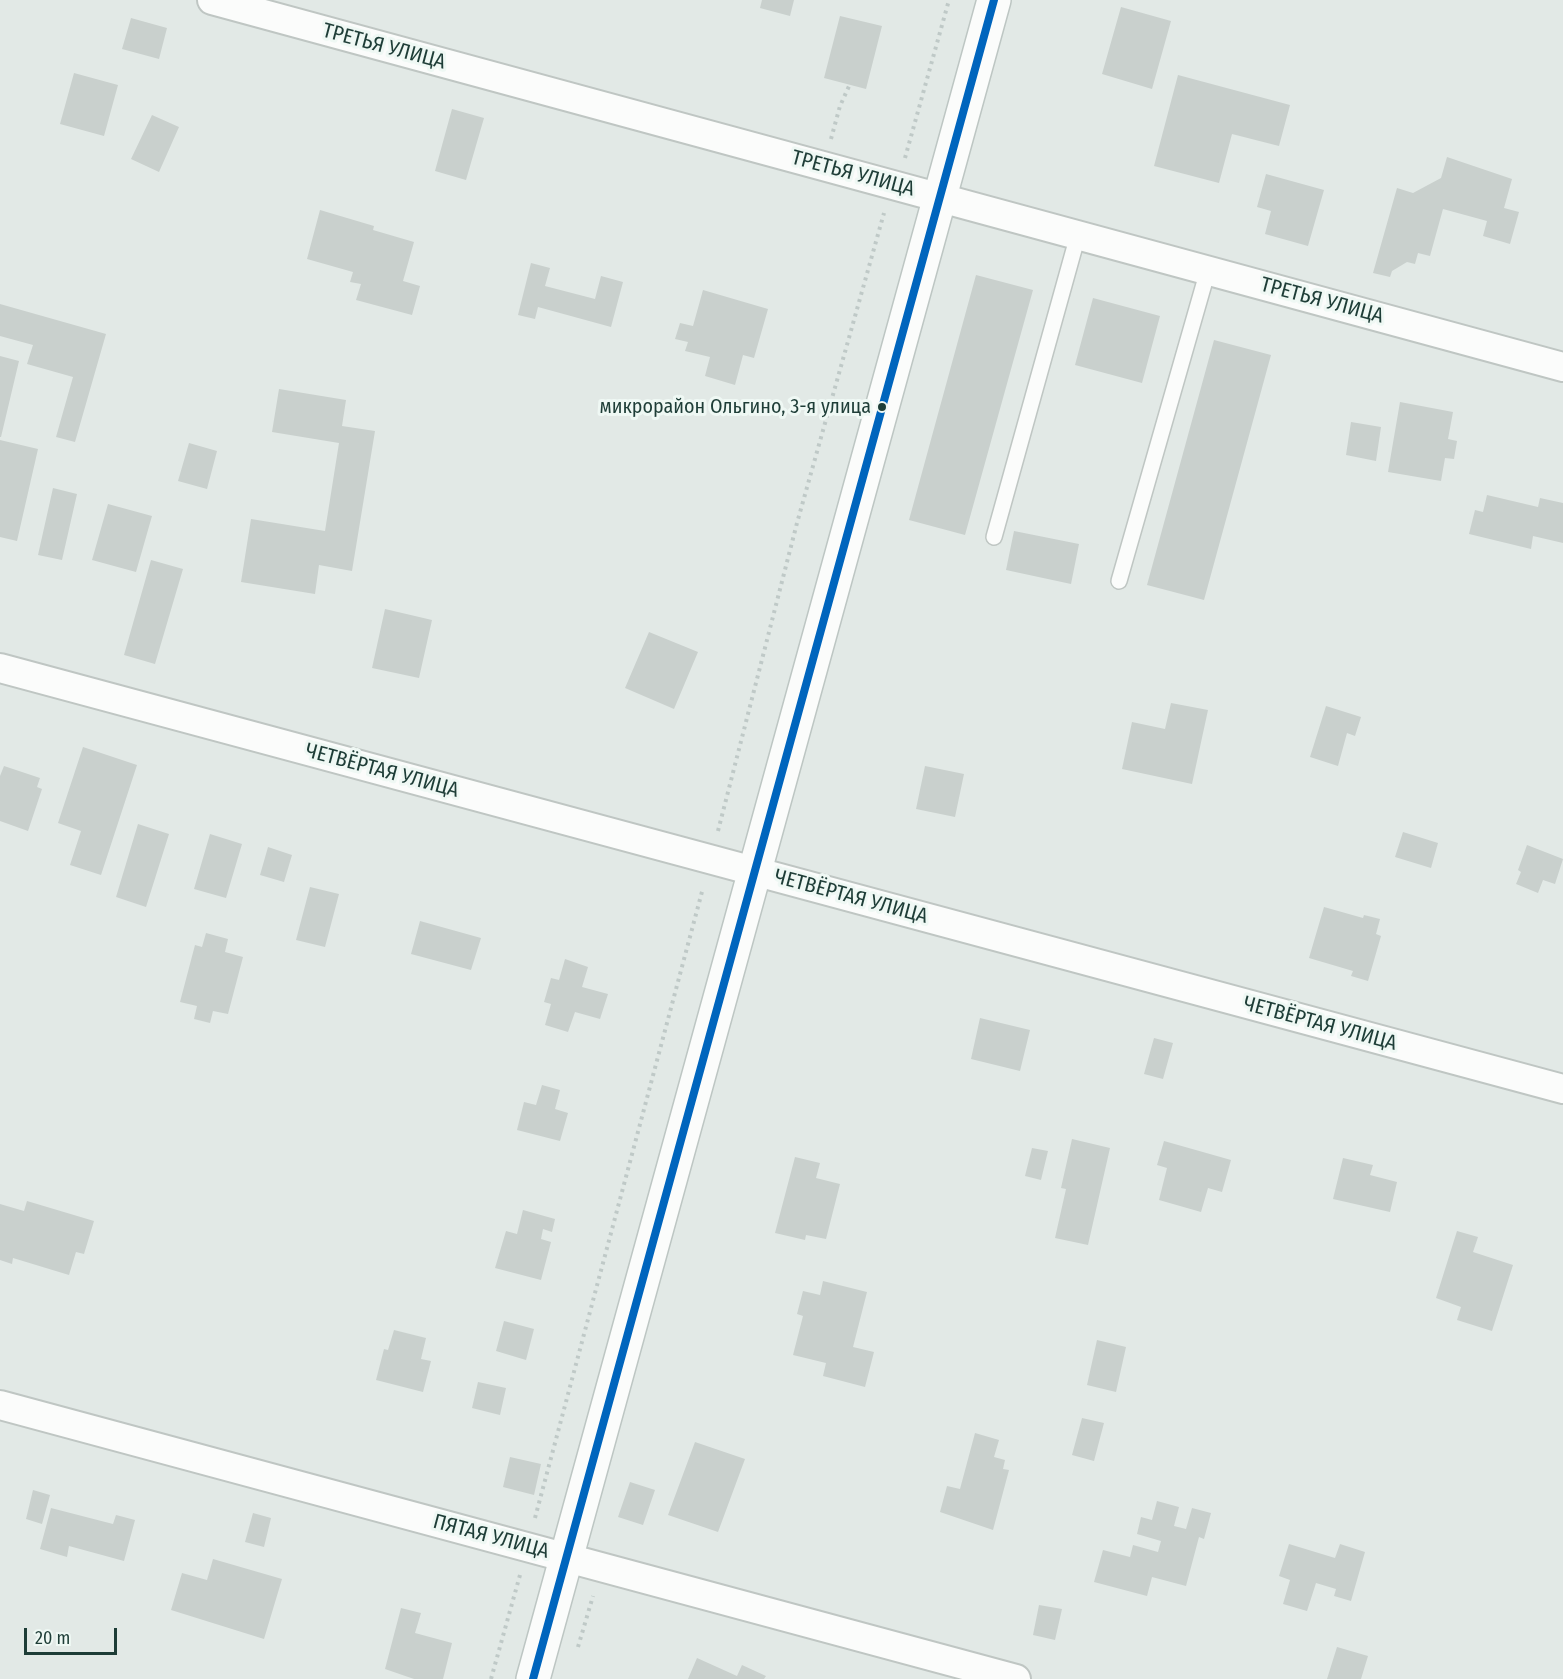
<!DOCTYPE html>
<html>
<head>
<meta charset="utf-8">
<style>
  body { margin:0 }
  #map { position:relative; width:1563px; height:1679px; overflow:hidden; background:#e2e9e6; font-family:"Fira Sans Condensed",sans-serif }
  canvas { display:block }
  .scale { position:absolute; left:24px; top:1628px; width:93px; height:27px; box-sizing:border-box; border:3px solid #1e3d37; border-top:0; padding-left:8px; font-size:18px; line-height:21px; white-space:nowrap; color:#1e3d37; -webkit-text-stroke:4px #eff8f4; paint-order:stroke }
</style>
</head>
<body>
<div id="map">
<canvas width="1563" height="1679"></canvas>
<div class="scale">20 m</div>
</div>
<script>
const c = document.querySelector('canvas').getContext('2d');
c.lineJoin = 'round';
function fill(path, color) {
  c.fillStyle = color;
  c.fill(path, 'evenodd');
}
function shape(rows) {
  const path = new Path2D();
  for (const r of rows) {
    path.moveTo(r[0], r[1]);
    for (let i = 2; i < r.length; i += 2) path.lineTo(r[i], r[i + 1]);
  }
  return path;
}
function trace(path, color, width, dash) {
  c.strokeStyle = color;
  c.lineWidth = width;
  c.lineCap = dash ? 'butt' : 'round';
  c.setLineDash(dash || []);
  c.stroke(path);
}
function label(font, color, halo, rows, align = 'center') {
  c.font = font + ' "Fira Sans Condensed",sans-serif';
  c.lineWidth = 6;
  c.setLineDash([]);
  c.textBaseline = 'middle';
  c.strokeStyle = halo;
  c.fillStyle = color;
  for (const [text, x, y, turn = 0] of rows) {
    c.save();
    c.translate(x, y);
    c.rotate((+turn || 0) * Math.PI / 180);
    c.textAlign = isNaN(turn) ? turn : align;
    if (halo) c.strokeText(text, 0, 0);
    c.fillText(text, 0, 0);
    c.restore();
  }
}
fill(shape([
  [762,0,794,0,790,16,760,8],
  [1121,7,1171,21,1152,89,1102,74],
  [840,16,882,26,866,89,824,78],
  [131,18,167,28,159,59,122,49],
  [74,73,118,85,104,136,60,124],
  [1178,75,1290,105,1279,146,1232,134,1219,183,1154,166],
  [452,109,484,118,466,180,435,171],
  [152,115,179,127,159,172,131,159],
  [1447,157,1512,179,1504,208,1519,212,1510,244,1483,236,1487,221,1443,209,1430,256,1418,253,1415,264,1407,262,1392,271,1390,277,1373,273,1397,188,1413,193,1441,178],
  [1266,174,1324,190,1308,246,1265,234,1271,211,1257,207],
  [320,210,374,226,373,230,414,242,403,281,420,286,412,315,356,300,361,284,350,282,353,272,307,259],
  [531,263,550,268,545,286,595,299,601,276,623,282,611,327,538,307,535,319,518,315],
  [976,275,1033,290,965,535,909,520],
  [703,290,768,309,754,358,743,355,735,385,705,376,710,357,685,351,688,342,675,339,680,323,693,326],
  [1093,298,1160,316,1142,383,1075,365],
  [0,304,106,334,75,442,56,437,73,377,27,364,33,345,0,336],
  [1214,340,1271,355,1204,600,1147,585],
  [0,356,19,361,1,437,0,437],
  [279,389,346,400,342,426,375,431,352,571,319,565,315,594,241,582,251,519,325,531,339,443,272,432],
  [1400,402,1453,412,1448,439,1457,441,1454,459,1445,458,1441,481,1388,472],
  [1351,422,1381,427,1376,461,1346,455],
  [0,440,38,449,17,541,0,537],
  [189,443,217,451,207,489,178,481],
  [53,488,77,494,62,560,38,555],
  [1487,495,1538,507,1540,498,1563,503,1563,543,1533,536,1531,549,1469,534,1475,510,1483,512],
  [108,504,152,516,136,572,92,560],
  [1014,531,1079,544,1071,584,1006,570],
  [151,560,183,569,155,664,124,655],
  [385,609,432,620,419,678,372,668],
  [649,632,698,652,674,709,625,688],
  [1171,703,1208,710,1192,784,1122,769,1132,722,1165,729],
  [1326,706,1361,717,1355,736,1347,733,1338,766,1310,757],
  [83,747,137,765,101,875,70,865,81,831,58,823],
  [4,766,40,778,37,787,42,789,28,831,0,821,0,776],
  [925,766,964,774,955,817,916,809],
  [138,824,169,834,146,907,116,897],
  [1403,832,1438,843,1431,868,1395,857],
  [210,834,242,844,226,898,194,889],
  [1527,845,1563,859,1555,884,1543,880,1538,893,1516,884,1521,872,1518,870],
  [268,847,292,855,284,882,260,875],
  [310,887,339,894,325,947,296,940],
  [1324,907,1363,918,1364,915,1380,919,1376,934,1381,936,1368,981,1351,976,1353,971,1309,958],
  [420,921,481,938,471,970,411,954],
  [206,933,228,939,225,952,243,957,228,1014,213,1011,210,1023,194,1019,197,1006,180,1002,195,945,202,947],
  [565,959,588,967,582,987,608,994,600,1019,575,1012,568,1032,545,1025,551,1004,544,1002,551,978,559,980],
  [980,1018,1030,1030,1020,1071,971,1059],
  [1154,1038,1173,1043,1163,1079,1144,1074],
  [542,1085,560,1090,555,1109,568,1113,560,1141,517,1130,524,1102,536,1105],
  [1072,1139,1110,1148,1088,1245,1055,1238,1066,1189,1061,1188],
  [1164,1141,1231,1160,1222,1192,1208,1188,1201,1212,1159,1200,1167,1168,1157,1165],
  [1032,1148,1048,1151,1041,1180,1025,1176],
  [795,1157,820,1163,816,1178,840,1184,826,1239,806,1235,805,1240,775,1233],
  [1343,1158,1373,1165,1370,1175,1397,1182,1390,1212,1333,1199],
  [27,1201,94,1221,84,1254,76,1252,69,1275,13,1258,12,1264,0,1260,0,1204,24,1211],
  [523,1210,555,1219,552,1232,543,1229,541,1239,551,1242,541,1280,495,1268,506,1231,517,1234],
  [1457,1231,1478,1237,1473,1252,1513,1265,1492,1331,1457,1320,1461,1307,1436,1298],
  [823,1281,867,1292,853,1347,874,1352,865,1387,823,1376,826,1363,793,1355,803,1316,797,1314,803,1291,820,1295],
  [504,1321,534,1329,526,1360,496,1351],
  [394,1330,426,1338,421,1359,431,1361,423,1392,376,1380,384,1349,388,1350],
  [1097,1340,1126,1347,1116,1392,1087,1385],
  [478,1382,506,1388,500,1415,472,1408],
  [1082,1418,1104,1423,1094,1461,1072,1455],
  [975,1433,999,1440,994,1457,1005,1460,1003,1469,1009,1470,993,1530,940,1512,947,1486,960,1489],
  [695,1442,745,1459,718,1532,668,1515],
  [510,1457,541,1464,534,1495,503,1487],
  [630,1482,655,1490,643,1525,618,1517],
  [33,1490,50,1495,42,1524,26,1519],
  [1157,1501,1179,1507,1174,1526,1186,1529,1192,1508,1211,1513,1204,1539,1199,1537,1186,1586,1152,1577,1147,1596,1094,1582,1103,1550,1130,1557,1133,1545,1158,1552,1161,1541,1137,1534,1141,1517,1152,1520],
  [51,1508,113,1524,116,1515,135,1520,124,1561,69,1546,67,1557,40,1549],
  [253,1513,271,1518,264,1547,245,1542],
  [1289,1544,1335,1558,1340,1544,1365,1552,1351,1601,1334,1596,1336,1589,1316,1583,1307,1611,1283,1604,1290,1580,1279,1576],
  [213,1559,282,1579,264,1639,171,1610,182,1573,207,1580],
  [1039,1605,1062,1609,1055,1640,1033,1635],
  [401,1608,421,1613,415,1633,452,1643,443,1679,414,1679,385,1669],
  [1337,1647,1368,1656,1361,1679,1327,1679],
  [697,1658,737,1676,742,1665,766,1676,764,1679,688,1679]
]), '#c9d0cd');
const lane = shape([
  [994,537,1078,235],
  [1119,581,1208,270]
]);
const street = shape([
  [212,0,1563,367],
  [0,668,1563,1089],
  [0,1405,1016,1679]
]);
const secondary = shape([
  [533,1679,994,0]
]);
trace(lane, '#bfc6c3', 18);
trace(street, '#bfc6c3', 32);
trace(secondary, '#bdc6c3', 36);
trace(shape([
  [831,139,840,106,850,84],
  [905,158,949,0],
  [718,831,797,523,884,213],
  [535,1518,703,888],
  [578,1647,593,1596],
  [491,1679,520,1575]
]), '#bfc9c7', 4, [3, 4.5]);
trace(lane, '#fbfcfb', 15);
trace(street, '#fbfcfb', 28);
trace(secondary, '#fbfcfb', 33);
trace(shape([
  [533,1679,994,0]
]), '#0065bd', 8);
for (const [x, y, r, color] of [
  [882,407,5,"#1e3d37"]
]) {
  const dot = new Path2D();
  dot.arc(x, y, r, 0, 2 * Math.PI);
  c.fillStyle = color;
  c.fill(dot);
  trace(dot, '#eff8f4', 2);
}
label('20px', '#1e3d37', '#eff8f4', [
  ["микрорайон Ольгино, 3-я улица",871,407]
], 'right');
label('21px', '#1e3d37', '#eff8f4', [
  ["ТРЕТЬЯ УЛИЦА",384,47,15],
  ["ТРЕТЬЯ УЛИЦА",853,174,15],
  ["ТРЕТЬЯ УЛИЦА",1322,301,15],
  ["ЧЕТВЁРТАЯ УЛИЦА",382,771,15],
  ["ЧЕТВЁРТАЯ УЛИЦА",851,897,15],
  ["ЧЕТВЁРТАЯ УЛИЦА",1320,1024,15],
  ["ПЯТАЯ УЛИЦА",491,1537,15]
]);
</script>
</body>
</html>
